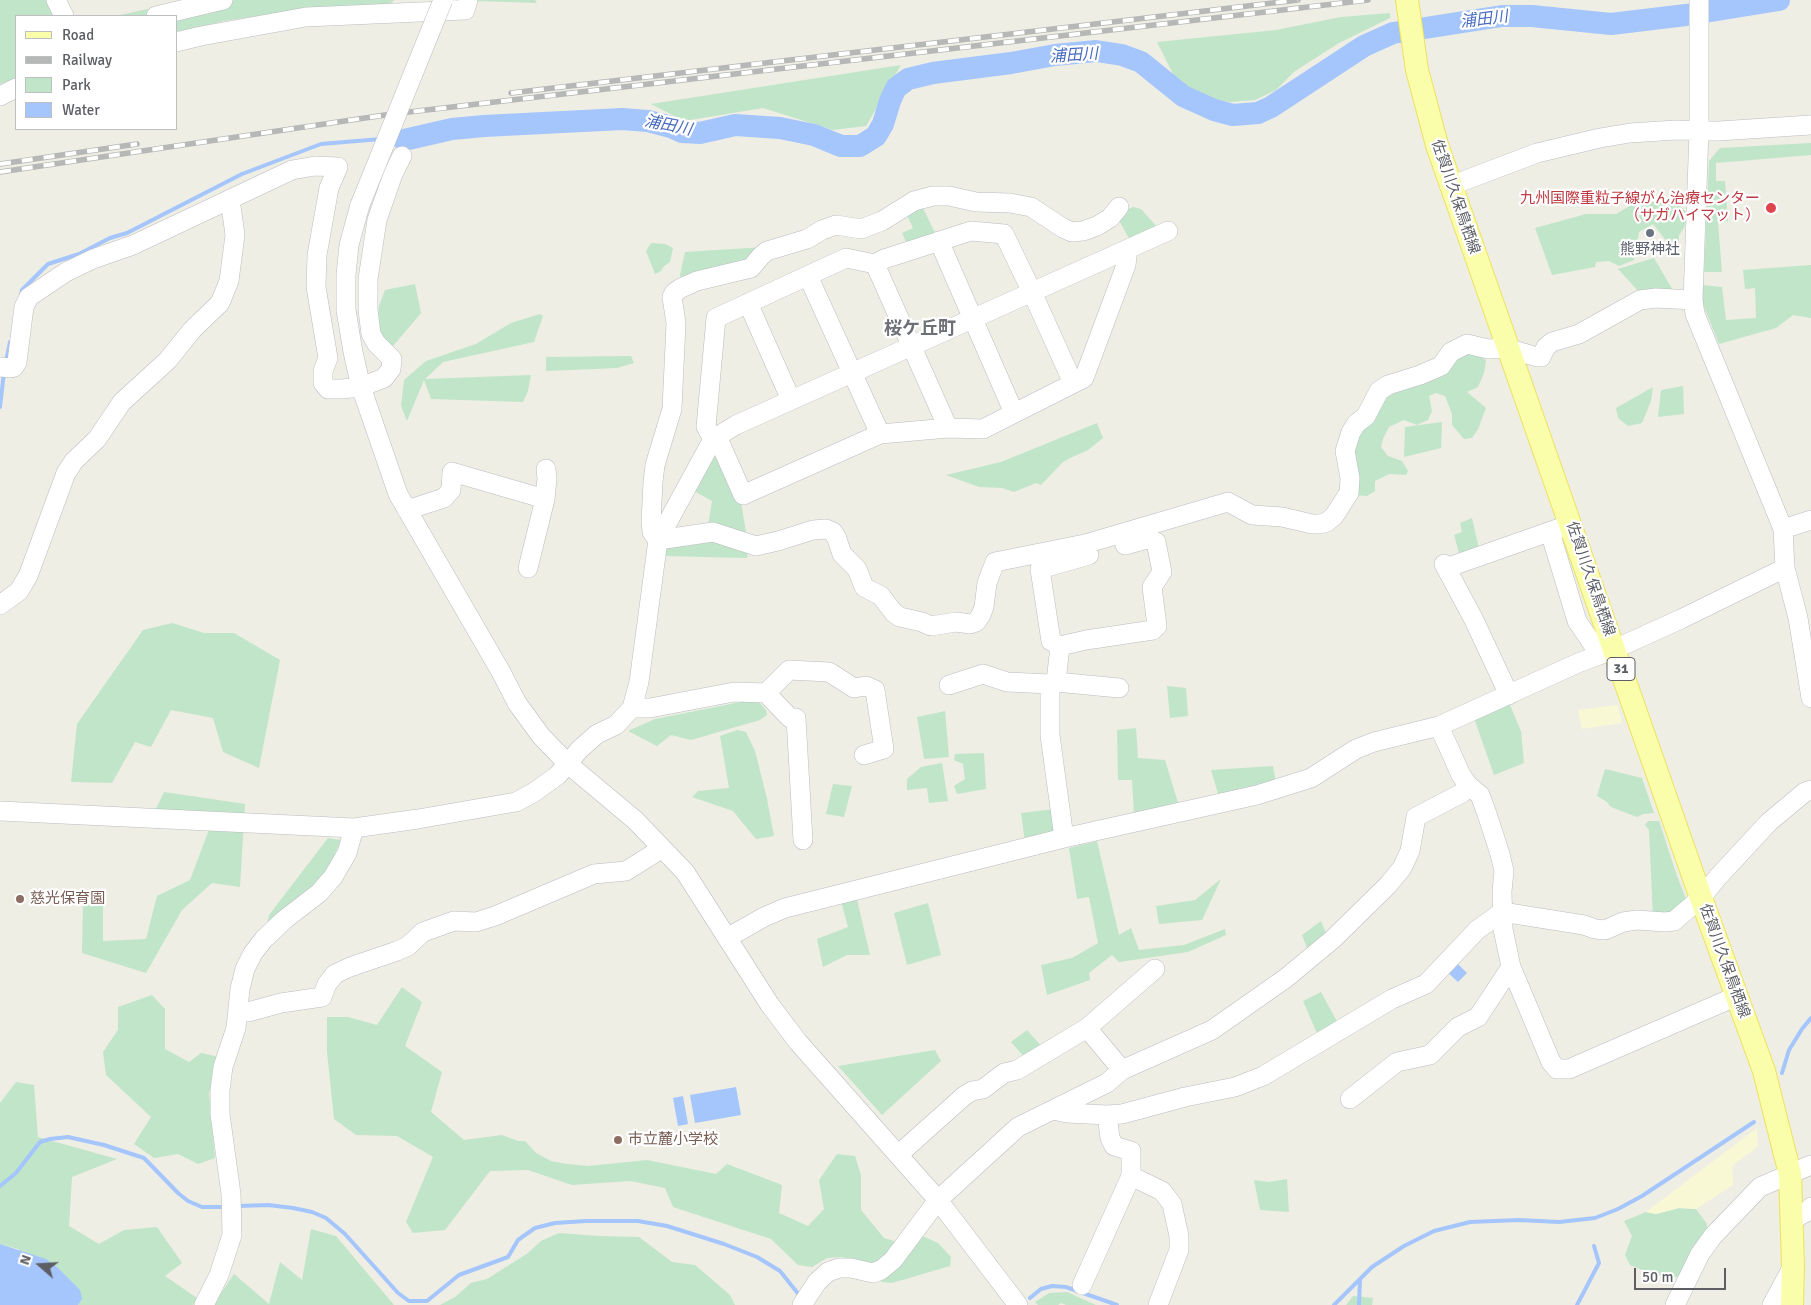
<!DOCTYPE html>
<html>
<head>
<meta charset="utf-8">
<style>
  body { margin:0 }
  #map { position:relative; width:1811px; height:1305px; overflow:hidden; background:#eeeee4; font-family:Signika,sans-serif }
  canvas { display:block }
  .legend { position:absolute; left:15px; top:15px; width:162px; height:115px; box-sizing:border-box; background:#fff; border:1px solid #bebfc1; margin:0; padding:6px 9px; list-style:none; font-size:15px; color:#5c5e64 }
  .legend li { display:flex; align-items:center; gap:10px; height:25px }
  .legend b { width:25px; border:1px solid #bebfc1 }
  .north { position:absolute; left:15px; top:1240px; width:50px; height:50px; -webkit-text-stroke:4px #fff; paint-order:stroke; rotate:289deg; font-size:14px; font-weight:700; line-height:20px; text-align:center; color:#5c5e64 }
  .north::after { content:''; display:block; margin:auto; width:18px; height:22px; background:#5c5e64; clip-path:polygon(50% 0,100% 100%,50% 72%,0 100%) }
  .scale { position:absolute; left:1634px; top:1268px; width:92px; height:22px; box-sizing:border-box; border:2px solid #5c5e64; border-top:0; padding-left:6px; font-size:15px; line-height:18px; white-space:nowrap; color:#5c5e64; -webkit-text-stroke:4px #fff; paint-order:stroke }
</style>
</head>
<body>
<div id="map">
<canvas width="1811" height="1305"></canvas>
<ul class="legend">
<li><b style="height:6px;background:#fafdaa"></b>Road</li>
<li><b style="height:6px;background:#b6b7b7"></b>Railway</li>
<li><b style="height:14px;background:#c1e5c8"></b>Park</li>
<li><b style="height:14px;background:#a5c5fd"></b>Water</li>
</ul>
<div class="north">N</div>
<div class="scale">50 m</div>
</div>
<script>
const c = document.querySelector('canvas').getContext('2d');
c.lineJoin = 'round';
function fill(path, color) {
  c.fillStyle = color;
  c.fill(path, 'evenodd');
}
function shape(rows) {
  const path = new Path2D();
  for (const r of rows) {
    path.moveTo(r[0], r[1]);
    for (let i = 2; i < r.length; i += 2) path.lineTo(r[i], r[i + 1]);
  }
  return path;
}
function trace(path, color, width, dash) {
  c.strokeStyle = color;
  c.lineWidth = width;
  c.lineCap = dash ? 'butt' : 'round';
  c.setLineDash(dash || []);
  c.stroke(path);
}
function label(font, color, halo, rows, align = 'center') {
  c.font = font + ' Signika,"Noto Sans JP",sans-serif';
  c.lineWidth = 4.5;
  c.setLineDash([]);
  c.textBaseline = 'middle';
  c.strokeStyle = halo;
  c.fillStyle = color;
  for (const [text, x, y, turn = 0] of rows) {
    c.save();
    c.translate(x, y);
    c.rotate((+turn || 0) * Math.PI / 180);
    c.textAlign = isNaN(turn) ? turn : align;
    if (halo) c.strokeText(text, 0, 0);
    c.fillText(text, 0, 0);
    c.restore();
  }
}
fill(shape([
  [0,0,48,0,55,16,16,16,16,79,0,84],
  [191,0,394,0,389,5,305,9,224,21,176,33,176,16,115,16],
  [478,0,535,0,537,3,477,1],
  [1390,13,1390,18,1339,43,1295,71,1276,90,1255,100,1230,102,1211,99,1193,93,1173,74,1157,42,1276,30,1341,17],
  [901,65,866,126,833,130,763,108,684,121,651,104],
  [1811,143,1811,155,1716,163,1716,181,1725,181,1728,221,1718,223,1722,272,1704,272,1709,161,1720,148],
  [1659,201,1678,204,1688,214,1684,228,1679,235,1679,240,1671,247,1653,224,1639,232,1634,260,1619,266,1609,261,1596,262,1595,267,1552,275,1535,228,1586,214,1616,214,1633,204],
  [920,202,937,237,908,246,902,233,913,228,904,209],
  [1133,207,1141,209,1158,228,1131,242,1116,215],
  [651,243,665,244,673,248,670,262,664,266,661,271,655,274,646,251],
  [765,247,754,259,682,283,680,275,685,252],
  [1654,258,1674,292,1642,295,1618,269],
  [1811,265,1811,318,1793,315,1776,328,1719,344,1703,304,1702,285,1722,287,1726,320,1756,318,1755,288,1745,289,1743,270],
  [415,284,421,313,393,346,385,343,377,329,379,306,385,290],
  [540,314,543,316,534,342,443,362,425,379,531,375,528,391,523,402,431,399,424,380,407,421,401,406,404,380,426,361,476,344,511,323],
  [1477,351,1486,361,1484,373,1478,387,1467,392,1486,408,1478,429,1472,438,1464,439,1452,425,1452,414,1445,396,1436,393,1429,396,1432,411,1428,420,1417,425,1404,420,1389,427,1383,439,1381,447,1388,456,1402,461,1408,471,1406,475,1389,474,1375,481,1375,491,1367,496,1356,495,1351,447,1390,388,1455,356],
  [631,356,634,363,617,368,546,371,546,357],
  [1683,386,1684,414,1658,417,1661,390],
  [1653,387,1651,401,1642,423,1628,426,1618,418,1616,408],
  [1442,422,1441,448,1404,457,1405,427],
  [1097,423,1103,438,1088,450,1070,458,1062,463,1041,485,1036,483,1014,492,1002,488,979,487,946,475,1001,462],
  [713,451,721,453,741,502,747,538,708,526,712,501,692,490],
  [1472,518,1479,549,1459,553,1454,535,1462,532,1460,523],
  [693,538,749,547,747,558,663,556,667,544],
  [172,623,204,633,234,633,280,660,259,768,223,752,213,718,171,710,151,747,135,742,112,783,71,782,77,724,143,630],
  [1167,686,1186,688,1188,716,1170,718],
  [756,699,766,710,767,715,760,720,691,740,671,735,657,746,628,731,655,719],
  [1506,703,1510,705,1521,731,1524,763,1494,775,1474,718],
  [945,711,949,757,924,759,917,717],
  [1136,728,1138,758,1165,760,1179,806,1134,816,1132,780,1118,780,1117,730],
  [737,730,746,732,755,751,767,799,774,836,756,839,733,811,692,797,698,791,729,788,720,736],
  [984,753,986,789,957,794,954,786,965,779,963,764,954,760,955,754],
  [942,763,948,801,929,803,927,788,907,790,907,779,921,767],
  [1273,766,1276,782,1219,797,1211,770],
  [1605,769,1642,778,1654,813,1643,814,1637,817,1611,807,1607,802,1597,796],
  [833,784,852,786,844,817,826,814],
  [164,792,245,804,240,887,212,883,182,910,146,973,82,953,83,900,103,902,103,941,146,939,157,896,190,880,213,819,156,809],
  [1055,809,1060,829,1025,842,1021,813],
  [1648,821,1659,821,1677,876,1688,904,1674,915,1653,918,1649,830,1645,825],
  [328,838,341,840,326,874,266,930,269,915],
  [1097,841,1119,935,1131,928,1139,950,1184,945,1225,929,1226,935,1188,952,1119,962,1112,955,1089,973,1090,980,1047,995,1041,965,1072,958,1098,943,1089,897,1077,899,1069,848],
  [1221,879,1202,920,1159,924,1156,906,1195,900],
  [856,895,870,955,847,955,823,967,817,939,848,927,840,898],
  [928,903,941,955,907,965,894,913],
  [1321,921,1328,938,1309,953,1302,935],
  [402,987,422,1002,405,1046,442,1072,431,1112,464,1140,502,1135,518,1141,525,1141,536,1153,551,1161,567,1164,588,1166,647,1160,716,1174,727,1164,782,1185,779,1213,808,1226,824,1209,819,1180,837,1154,855,1156,861,1175,861,1210,884,1238,904,1244,918,1234,938,1243,951,1257,950,1266,892,1283,882,1282,864,1267,843,1257,827,1258,812,1267,798,1265,771,1239,673,1207,665,1188,630,1181,572,1185,528,1170,490,1171,445,1230,413,1233,406,1222,433,1157,397,1136,356,1135,334,1119,327,1052,327,1017,348,1017,377,1025],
  [1321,992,1340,1027,1319,1038,1303,1001],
  [152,995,165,1009,165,1049,189,1062,201,1053,219,1057,209,1093,215,1158,198,1164,178,1154,154,1158,134,1144,151,1117,106,1075,103,1052,118,1030,118,1007],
  [1027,1030,1044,1049,1026,1059,1011,1042],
  [935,1050,941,1061,882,1115,838,1066],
  [16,1082,34,1085,38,1137,117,1159,72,1177,69,1226,99,1244,124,1230,157,1227,182,1263,165,1276,197,1298,193,1305,78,1305,82,1299,18,1249,0,1244,0,1103],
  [1287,1179,1289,1212,1260,1210,1254,1180,1269,1182],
  [1679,1208,1696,1209,1707,1224,1707,1234,1685,1277,1657,1276,1630,1265,1625,1255,1632,1236,1624,1221,1646,1212,1656,1214],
  [311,1229,336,1236,394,1305,213,1305,234,1274,269,1304,280,1262,302,1280],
  [559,1233,598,1236,639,1237,672,1262,695,1265,730,1295,735,1305,440,1305,455,1297,471,1283,487,1279,528,1253,541,1241],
  [1067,1292,1096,1305,1066,1305,1061,1303,1058,1305,1038,1305,1035,1302,1049,1293],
  [1353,1296,1373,1298,1372,1305,1346,1305]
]), '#c1e5c8');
fill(shape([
  [1618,705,1622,723,1582,729,1578,710],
  [1757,1128,1758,1146,1732,1166,1733,1185,1696,1209,1679,1208,1656,1214,1646,1212]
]), '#f9f8d4');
fill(shape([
  [1455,961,1467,973,1458,982,1446,971],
  [736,1087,741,1115,695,1123,690,1095],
  [683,1096,688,1124,678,1126,673,1098],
  [0,1244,46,1259,58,1268,80,1290,82,1299,78,1305,0,1305]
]), '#a5c5fd');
trace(shape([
  [393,139,404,140],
  [21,296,22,290,48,264,79,254,110,238,127,233,242,174,321,144,381,139],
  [6,362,10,342],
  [0,407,4,372],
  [1782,1073,1789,1050,1802,1029,1811,1018],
  [0,1186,16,1173,40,1142,50,1139,68,1137,104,1145,144,1158,178,1193,188,1201,202,1207,226,1207],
  [238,1206,268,1205,293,1208,312,1212,326,1218,345,1234,398,1293,409,1301,427,1301,459,1275,508,1257,518,1240,535,1228,555,1223,586,1221,638,1221,667,1226,724,1244,757,1257,780,1271,800,1296],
  [1030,1298,1041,1289,1052,1286,1066,1287,1117,1305],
  [1334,1305,1372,1267,1404,1246,1434,1231,1470,1222,1519,1220,1559,1222,1595,1218,1618,1209,1642,1196,1754,1122],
  [1359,1305,1360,1280],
  [1577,1305,1599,1263,1594,1246]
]), '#a5c5fd', 4);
trace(shape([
  [404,140,452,129,484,126,622,119,648,121,671,127,682,132,700,133,735,125,780,128,814,135,841,146,860,146,876,136,883,124,890,101,896,88,908,79,933,73,1011,63,1055,55,1096,51,1122,55,1141,62,1183,96,1214,110,1233,115,1258,113,1271,107,1364,46,1393,33,1502,16,1532,16,1611,24,1686,15,1779,0]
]), '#a5c5fd', 22);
const minor = shape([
  [56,0,64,16],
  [1699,0,1699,131,1693,300,1695,314,1783,529,1785,568,1798,618,1811,698],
  [156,16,223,0],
  [176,42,201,36,306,17,465,10,468,0],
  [0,96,16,88],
  [1450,186,1537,153,1600,138,1630,133,1676,130,1719,131,1811,125],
  [360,205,349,245,346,275,346,310,353,352,361,387,398,494,501,672,517,703,541,736,568,764,635,820,685,872,770,1005,798,1042,938,1200,1018,1305],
  [1119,207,1110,218,1097,226,1083,231,1072,232,1063,228,1031,207,1010,203,976,202,949,196,933,196,914,201,882,221,861,229,836,225,822,230,807,239,767,251,761,256,751,268,697,281,681,288,674,293,672,297,676,323,672,409,655,465,653,482,651,521,652,532,658,540,713,532,756,546,778,541,813,530,826,529,833,532,837,539,842,554,857,569,864,587,881,596,894,613,900,617,922,622,931,626,956,622,970,624,976,622,981,615,984,607,987,583,995,562,1085,544,1228,502,1252,515,1282,517,1312,524,1320,524,1327,522,1334,516,1349,493,1350,478,1345,451,1351,432,1356,424,1366,416,1379,391,1388,385,1420,375,1441,366,1451,352,1467,344,1488,349,1507,348,1537,357,1541,357,1546,347,1552,342,1579,334,1640,300,1656,298,1693,300],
  [939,241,1014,413],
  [875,264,884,259,971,231,1004,234,1032,292,1073,383],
  [808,276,880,434],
  [748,303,791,400],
  [0,367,11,368,14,367,17,362,24,307,29,297,66,272,93,259,133,245,292,170,315,166,338,167,329,188,317,255,316,287,328,358,323,371,323,383,328,389,342,389,361,387,384,378,391,369,392,359,376,343,371,334,368,310,368,279,377,220,393,174,402,156],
  [717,436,743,495,880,434,948,428,983,429,1084,378,1126,265,1128,249],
  [713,439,706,427,716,318,846,258,875,264,948,428],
  [407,510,444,498,451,490,452,472,545,499],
  [1783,529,1811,520],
  [1550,532,1577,621,1600,655],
  [1444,564,1474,620,1509,695],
  [528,568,545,499,547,479,546,469],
  [1446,568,1560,528],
  [0,605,19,591,28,576,66,473,74,461,97,439,122,402,168,360,192,330,220,303,229,281,235,235,230,199],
  [1060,646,1086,640,1153,630,1157,626,1152,587,1162,572,1156,542,1147,539,1125,545],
  [1056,682,1119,688],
  [949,685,983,674,1007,682,1050,684],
  [766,693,789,670,829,672,854,688,866,686,875,690,884,749,864,755],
  [632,708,650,708,734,692,766,693,790,718,796,718,803,840],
  [1439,726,1461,775,1468,785,1480,795,1487,814,1500,854,1504,871,1502,891,1503,929,1511,967,1551,1062,1557,1069,1569,1069,1737,996],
  [0,811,354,828,418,819,516,802,533,793,558,775,579,750,597,734,616,725,632,708,639,682,658,540,713,439,736,425,1168,231],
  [1064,838,1050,735,1050,684,1056,682,1060,646,1051,641,1040,569,1089,555],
  [727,938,764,917,785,908,1064,838,1257,795,1311,778,1356,749,1374,742,1439,726,1578,663,1615,649,1681,619,1785,568],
  [238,1012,248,1012,281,1003,322,997,327,984,335,974,350,967,397,951,408,946,423,932,454,921,476,922,495,916,594,874,626,871,661,849],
  [1087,1028,1122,1070],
  [1350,1099,1397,1062,1430,1055,1458,1027,1478,1017,1511,967],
  [1053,1110,1067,1113,1107,1115,1122,1114,1185,1097,1235,1087,1263,1076,1392,999,1426,984,1477,930,1502,912,1584,925,1595,929,1605,930,1623,922,1637,920,1665,922,1674,921,1701,898,1718,877,1769,822,1805,792,1811,790],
  [898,1155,964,1096,972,1091,983,1089,1004,1073,1017,1070,1087,1028,1155,969],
  [1131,1176,1162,1191,1172,1204,1179,1236,1179,1250,1158,1305],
  [1792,1220,1810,1210,1811,1207],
  [1082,1285,1131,1176,1131,1151,1114,1146,1110,1138,1107,1115],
  [204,1305,219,1275,232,1235,231,1194,220,1114,220,1090,223,1067,236,1028,240,989,245,969,253,953,264,939,284,920,319,893,333,877,347,853,354,828],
  [802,1305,817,1282,828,1272,839,1268,851,1268,873,1273,881,1270,893,1260,938,1200,1018,1127,1107,1083,1122,1070,1212,1030,1286,978,1333,939,1388,885,1402,868,1410,851,1416,817,1462,793,1468,785],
  [1675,1305,1700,1254,1713,1236,1760,1187,1811,1165],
  [1772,1305,1793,1266]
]);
const major = shape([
  [1407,0,1417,70,1437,145,1701,898,1764,1071,1790,1174,1793,1265,1792,1305]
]);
trace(minor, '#bbbcc2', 20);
trace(major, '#eee25d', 24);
trace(minor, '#fff', 19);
trace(major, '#fafdaa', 22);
const rail = shape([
  [511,93,1298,0],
  [0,164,137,144],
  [0,172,392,114,1368,0]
]);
trace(rail, '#b6b7b7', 5.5);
trace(rail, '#fff', 4, [11]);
const minorBridge = shape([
  [360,205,443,0]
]);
trace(minorBridge, '#bbbcc2', 20, []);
trace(minorBridge, '#fff', 19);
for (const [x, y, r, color] of [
  [1771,208,6,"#e0444e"],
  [1650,233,5,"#6b7280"],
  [20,899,5,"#8d6e63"],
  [618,1140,5,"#8d6e63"]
]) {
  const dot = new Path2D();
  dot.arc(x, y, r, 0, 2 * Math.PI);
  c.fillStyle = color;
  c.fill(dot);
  trace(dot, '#fff', 2);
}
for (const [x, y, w] of [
  [1621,669,28]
]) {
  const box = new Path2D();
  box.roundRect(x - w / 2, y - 11.5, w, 23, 4);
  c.fillStyle = '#fff';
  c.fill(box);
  trace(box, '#5c5e64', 1);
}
label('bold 14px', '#5c5e64', null, [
  ["31",1621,669]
]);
label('15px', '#5c5e64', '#fff', [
  ["佐賀川久保鳥栖線",1455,197,71],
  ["佐賀川久保鳥栖線",1590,579,71],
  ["佐賀川久保鳥栖線",1724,961,70]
]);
label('15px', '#be3a42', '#fff', [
  ["九州国際重粒子線がん治療センター",1760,199],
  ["（サガハイマット）",1760,216]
], 'right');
label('15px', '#5b616d', '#fff', [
  ["熊野神社",1650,250]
]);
label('15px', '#785e54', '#fff', [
  ["慈光保育園",30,899],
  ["市立麓小学校",628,1140]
], 'left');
label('italic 16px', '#486bc0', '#fff', [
  ["浦田川",1484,20,-7],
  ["浦田川",1074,56,-4],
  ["浦田川",668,126,11]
]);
label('bold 18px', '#6d7076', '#fff', [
  ["桜ケ丘町",920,329]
]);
</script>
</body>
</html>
